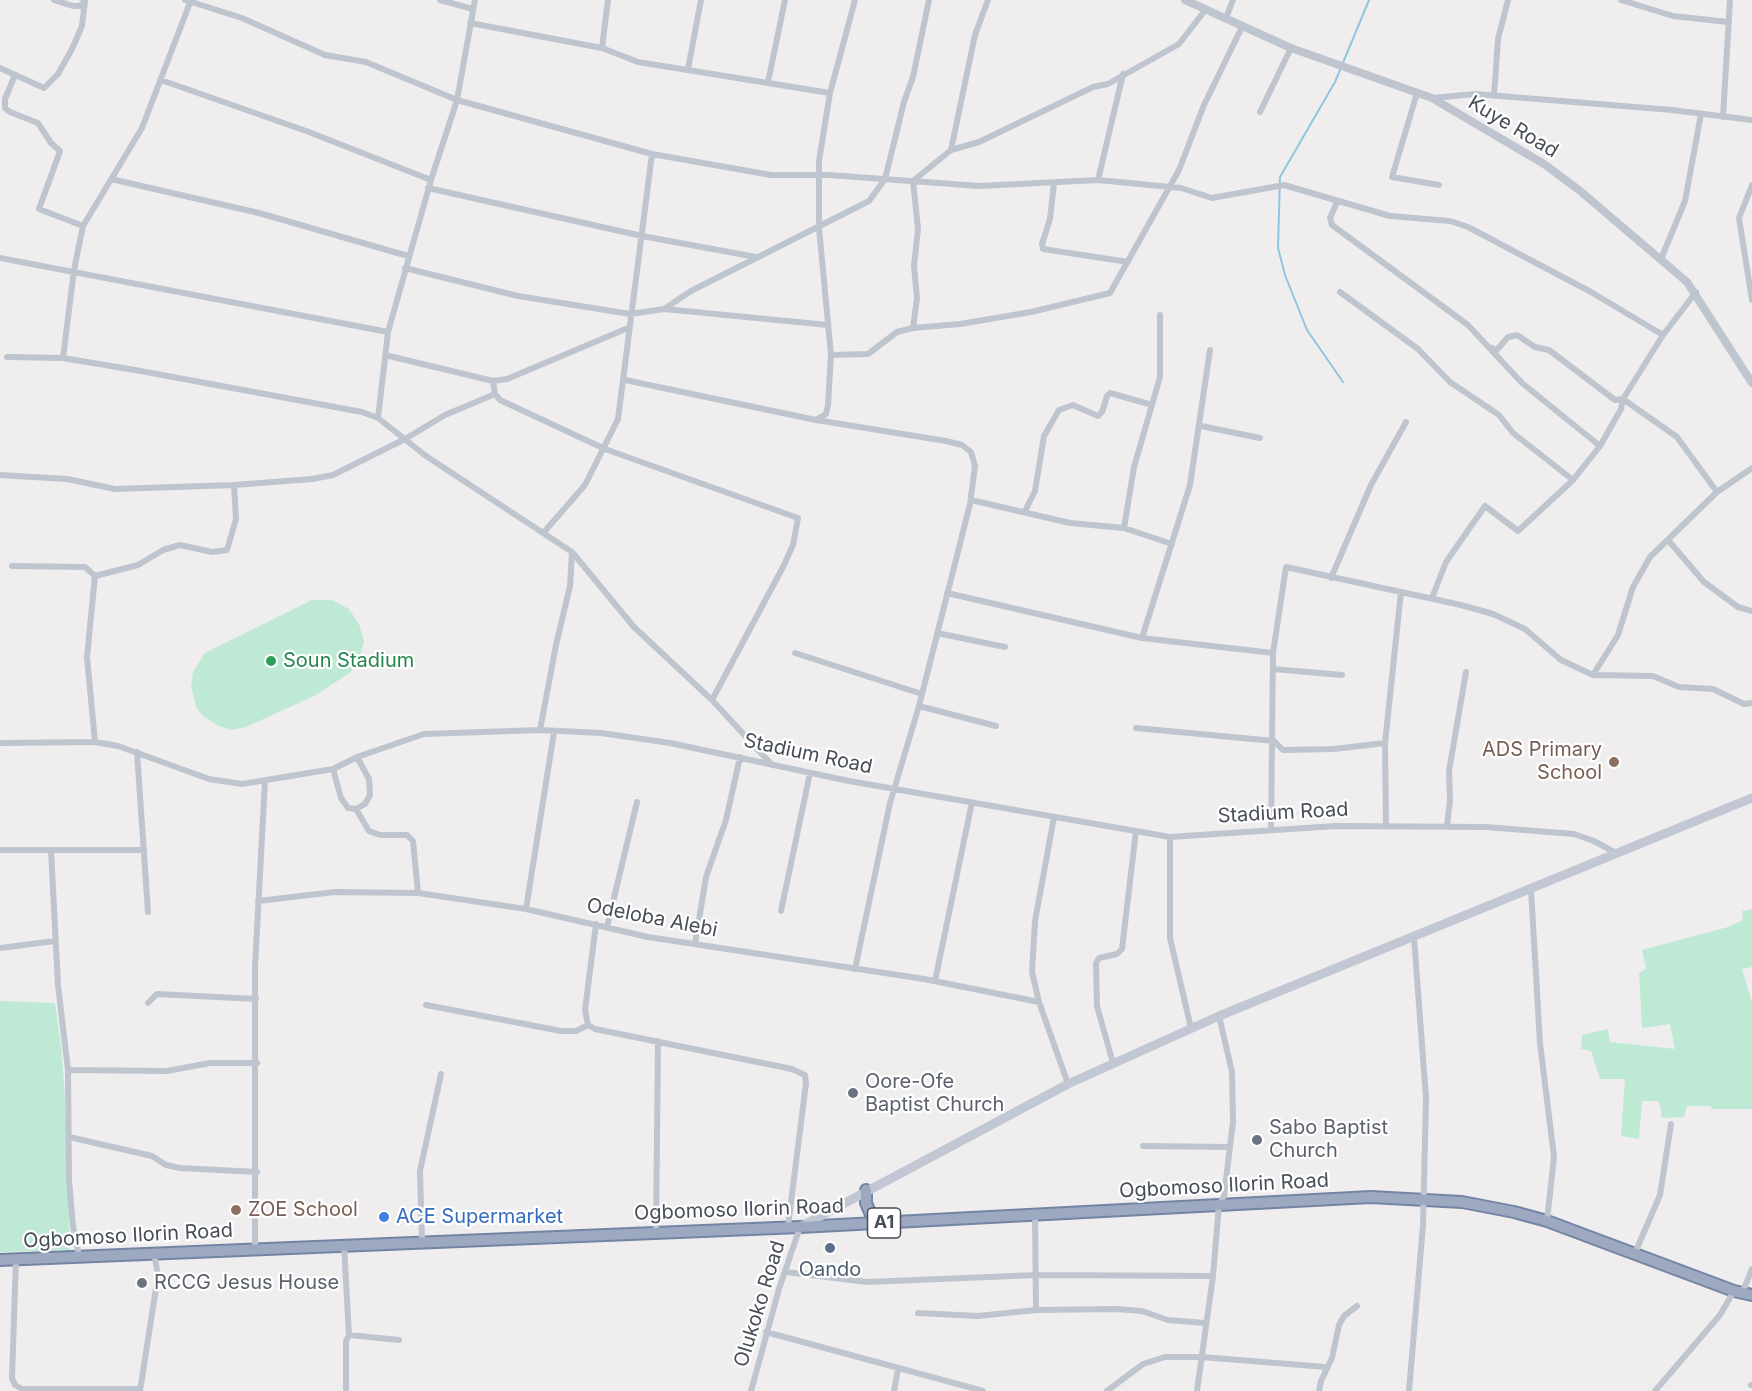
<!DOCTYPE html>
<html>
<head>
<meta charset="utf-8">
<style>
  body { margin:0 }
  canvas { display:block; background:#efeded }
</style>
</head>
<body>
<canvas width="1752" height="1391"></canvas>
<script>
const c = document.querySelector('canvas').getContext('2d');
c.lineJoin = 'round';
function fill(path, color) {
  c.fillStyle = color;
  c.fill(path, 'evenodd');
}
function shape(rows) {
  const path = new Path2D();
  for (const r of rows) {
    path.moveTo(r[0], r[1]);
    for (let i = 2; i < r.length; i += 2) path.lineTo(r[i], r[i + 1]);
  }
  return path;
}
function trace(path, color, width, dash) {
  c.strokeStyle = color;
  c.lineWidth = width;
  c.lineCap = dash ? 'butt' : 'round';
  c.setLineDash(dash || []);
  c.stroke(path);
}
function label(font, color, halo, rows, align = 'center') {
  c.font = font + ' Inter,sans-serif';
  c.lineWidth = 4.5;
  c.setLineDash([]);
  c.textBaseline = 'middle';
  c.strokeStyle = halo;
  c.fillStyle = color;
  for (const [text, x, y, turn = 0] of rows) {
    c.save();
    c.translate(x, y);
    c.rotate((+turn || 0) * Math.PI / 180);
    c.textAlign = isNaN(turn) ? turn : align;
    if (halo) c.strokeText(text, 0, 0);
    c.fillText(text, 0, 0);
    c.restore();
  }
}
fill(shape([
  [312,600,332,600,349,609,359,624,364,641,359,660,351,672,316,695,246,727,232,730,219,726,204,717,197,709,191,687,193,672,205,653],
  [1752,909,1752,967,1742,969,1752,1002,1752,1109,1713,1109,1710,1106,1687,1106,1684,1117,1662,1118,1659,1101,1642,1101,1639,1139,1621,1136,1625,1079,1600,1079,1591,1051,1581,1049,1582,1035,1608,1029,1610,1042,1675,1049,1670,1024,1642,1028,1639,973,1646,969,1642,950,1728,927,1743,920,1742,911],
  [0,1001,55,1003,61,1045,65,1097,70,1250,0,1252]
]), '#beead5');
trace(shape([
  [1343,382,1307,330,1285,275,1278,248,1280,177,1335,82,1369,0]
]), '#8fc6e3', 2);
const trunk = shape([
  [866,1190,866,1203,875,1224],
  [0,1260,800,1227,1371,1197,1462,1202,1514,1212,1547,1221,1734,1291,1752,1295]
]);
trace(trunk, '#7484a4', 14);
trace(shape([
  [54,0,73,6,80,6,85,0],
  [185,0,242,18,325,55,366,62,457,100,652,154,771,175,829,175,979,186,1098,180,1181,188,1212,198,1284,185,1390,216,1450,221,1468,227,1591,292,1663,335],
  [440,0,473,9],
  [1621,0,1673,16,1728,22],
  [1226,18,1233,0],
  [470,23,602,48,638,62,830,93],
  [602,48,608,0],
  [0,68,44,88,58,74,72,49,82,26,85,1],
  [688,69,701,0],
  [15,75,5,99,5,108,10,112,38,123,51,143,60,151,39,209,83,226],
  [161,80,309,132,431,180],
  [768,82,785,0],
  [1417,93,1392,177,1439,185],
  [1494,96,1498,39,1508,0],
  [1432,98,1475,94,1672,110,1752,120],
  [1260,112,1291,48],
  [1723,117,1730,0],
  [951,150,975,35,988,0],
  [111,179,259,213,408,256],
  [1098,180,1123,74],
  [1054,183,1050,219,1042,244,1043,249,1128,262],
  [1752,185,1739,218,1752,300],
  [428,188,642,236,756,257],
  [1337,202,1330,218,1332,225,1468,325,1522,383,1600,446],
  [0,258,388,332],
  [1661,259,1685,201,1701,114],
  [405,268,518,296,630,314,664,309,828,325],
  [1340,292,1418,349,1450,382,1499,415,1513,433,1573,480],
  [664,309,691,291,869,201,885,179,904,102,913,77,929,0],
  [913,328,917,298,914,266,918,229,913,181,951,150,979,142,1093,87,1108,84,1179,44,1206,9],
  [1492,348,1496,351,1508,337,1517,335,1535,347,1549,350,1615,400,1623,399,1677,437,1717,492],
  [385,355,493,381,507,379,628,328],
  [831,355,868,354,897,332,913,328,960,324,1031,312,1110,293,1179,170,1204,105,1243,25],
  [7,357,63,358,135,370,362,412,378,418,426,456,572,552,634,627,712,700,772,765],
  [63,358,74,270,83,226,142,128,191,0],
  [625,380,816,420,946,441,962,445,971,452,975,466,970,504,919,706,890,803,855,969],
  [493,381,495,394,500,400,605,449,798,518,793,545,783,567,712,700],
  [378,418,388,332,431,180,457,100,475,0],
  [816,420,826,414,828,405,831,355,819,228,819,161,830,93,855,0],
  [1201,426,1260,438],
  [0,475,67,479,115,489,234,485,312,479,333,475,405,439,445,415,495,394],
  [971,500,1070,523,1124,528,1172,544],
  [1025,511,1035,491,1044,436,1059,410,1073,405,1098,416,1102,412,1107,396,1110,393,1152,405],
  [1124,528,1134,467,1160,377,1160,315],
  [545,531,585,485,618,419,652,154],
  [1668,540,1704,582,1738,607,1752,611],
  [12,566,85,567,95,576,87,657,95,742],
  [95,576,138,565,163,550,180,545,212,552,227,550,236,519,234,485],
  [1331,578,1371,485,1406,422],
  [947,593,1142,638,1273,653],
  [1432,598,1446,562,1485,506,1518,531,1573,480,1600,446,1621,409,1623,399,1663,335,1696,292],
  [937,633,1005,647],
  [1142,638,1190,485,1210,350],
  [795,653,922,694],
  [1273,669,1342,675],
  [1593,675,1618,635,1633,587,1650,557,1717,492,1752,468],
  [919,706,996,726],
  [1136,728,1274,741,1283,750,1334,749,1385,743],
  [540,730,556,645,570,586,572,552],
  [0,743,95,742,118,746,209,779,242,784,333,769,357,757,424,734,540,730,601,733,670,743,849,781,1170,837,1336,826,1486,827,1574,834,1594,841,1616,853],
  [137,752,148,912],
  [333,769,341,798,348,808,356,809,365,804,370,795,369,779,357,757],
  [356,809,369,831,380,835,407,835,413,841,418,893],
  [1054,817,1035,921,1032,972,1039,1002,1068,1084],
  [1386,825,1385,743,1401,592],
  [1447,826,1450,800,1449,771,1466,672],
  [1271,830,1273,653,1286,567,1461,605,1493,614,1525,629,1561,660,1593,675,1653,676,1679,687,1713,689,1744,704,1752,703],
  [1170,837,1170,938,1191,1028],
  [0,850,144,850],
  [51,850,58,985,68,1070,69,1180,73,1226,79,1256],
  [1531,890,1540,1043,1554,1157,1547,1221],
  [258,901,335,892,418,893,526,909,648,937,924,979,1039,1002],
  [526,909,554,732],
  [781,911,810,773],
  [596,924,585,1010,588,1025,595,1029,792,1069,805,1075,806,1083,788,1226],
  [607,927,637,802],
  [695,944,706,877,726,820,740,757],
  [0,948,55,941],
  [935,981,972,802],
  [148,1003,157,994,256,999],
  [426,1005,561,1031,576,1031,588,1025],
  [1113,1063,1097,1006,1096,963,1099,958,1117,954,1122,949,1136,831],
  [68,1070,167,1071,210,1063,257,1063],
  [69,1137,152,1156,166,1165,180,1168,257,1172],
  [1143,1146,1230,1147],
  [1035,1214,1036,1310],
  [656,1231,658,1041],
  [422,1241,420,1171,441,1074],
  [344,1245,349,1335,346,1341,346,1391],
  [255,1248,255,967,265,781],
  [1635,1253,1660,1195,1671,1124],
  [16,1259,12,1378,15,1385,22,1389,140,1389],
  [786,1272,867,1282,1037,1275,1213,1276],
  [1743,1291,1752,1269],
  [918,1313,978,1316,1036,1310,1116,1309,1142,1311,1168,1320,1205,1323],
  [766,1332,983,1391],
  [349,1335,399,1340],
  [1751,1385,1752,1385],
  [140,1391,158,1275,154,1253],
  [751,1391,779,1289,800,1227],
  [894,1391,898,1369],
  [1107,1391,1143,1364,1165,1357,1201,1357,1326,1367],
  [1197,1391,1213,1276,1219,1205,1224,1196,1233,1122,1232,1072,1219,1016],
  [1319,1391,1321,1381,1332,1358,1339,1325,1344,1316,1357,1306],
  [1409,1391,1423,1225,1426,1098,1414,938],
  [1655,1391,1720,1315,1734,1291]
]), '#bfc5ce', 6);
trace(shape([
  [1185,0,1291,48,1432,98,1544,164,1579,190,1687,282,1752,383]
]), '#bfc5ce', 8);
trace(shape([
  [802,1226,1068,1084,1219,1016,1752,798]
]), '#c1c8d4', 9);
trace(trunk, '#9ca9c1', 10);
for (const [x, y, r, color] of [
  [271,661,6,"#2e9e5b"],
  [1614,762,6,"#8d6e63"],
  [853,1093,6,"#6b7280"],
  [1257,1140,6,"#6b7280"],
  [236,1210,6,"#8d6e63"],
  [384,1217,6,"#3f7fe0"],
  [830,1248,6,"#5c6f8a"],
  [142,1283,6,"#6b7280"]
]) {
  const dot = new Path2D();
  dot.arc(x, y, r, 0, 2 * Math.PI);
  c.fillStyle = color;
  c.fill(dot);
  trace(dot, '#fff', 2);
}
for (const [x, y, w] of [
  [884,1223,33]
]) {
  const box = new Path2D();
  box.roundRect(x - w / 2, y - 15, w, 30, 4.5);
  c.fillStyle = '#fff';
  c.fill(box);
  trace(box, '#474e58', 1.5);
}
label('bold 18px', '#474e58', null, [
  ["A1",884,1223]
]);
label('20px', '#474e58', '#fff', [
  ["Kuye Road",1513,127,31],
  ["Stadium Road",808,754,12],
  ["Stadium Road",1283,813,-3],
  ["Odeloba Alebi",652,918,11],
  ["Ogbomoso Ilorin Road",1224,1186,-3],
  ["Ogbomoso Ilorin Road",739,1210,-2],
  ["Ogbomoso Ilorin Road",128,1236,-3],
  ["Olukoko Road",760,1304,-73]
]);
label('20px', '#27864d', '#fff', [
  ["Soun Stadium",283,661]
], 'left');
label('20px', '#785e54', '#fff', [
  ["ADS Primary",1602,750],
  ["School",1602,773],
  ["ZOE School",248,1210,"left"]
], 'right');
label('20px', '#5b616d', '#fff', [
  ["Oore-Ofe",865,1082],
  ["Baptist Church",865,1105],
  ["Sabo Baptist",1269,1128],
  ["Church",1269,1151],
  ["RCCG Jesus House",154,1283]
], 'left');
label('20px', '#366cbe', '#fff', [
  ["ACE Supermarket",396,1217]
], 'left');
label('20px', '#4e5e75', '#fff', [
  ["Oando",830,1270]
]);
</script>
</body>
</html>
